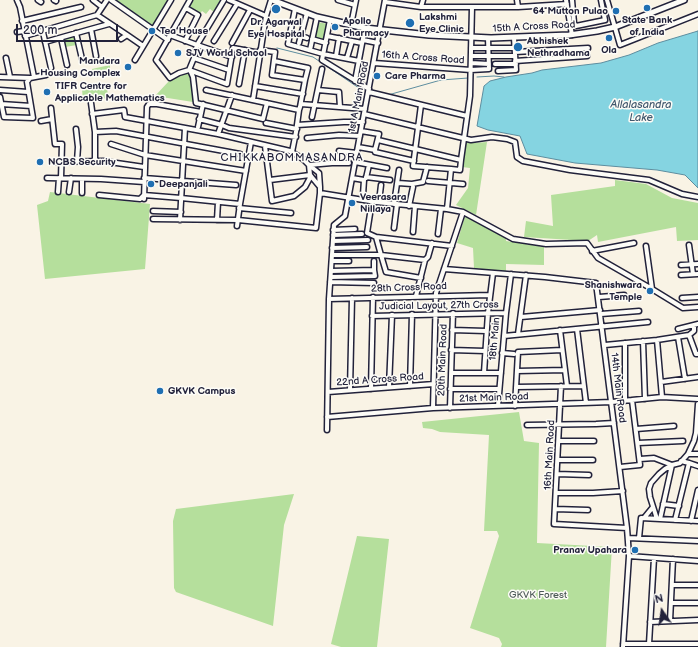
<!DOCTYPE html>
<html>
<head>
<meta charset="utf-8">
<style>
	body { margin:0 }
	#map { position:relative; width:698px; height:647px; overflow:hidden; background:#f9f3e5; font-family:"Balsamiq Sans",sans-serif }
	canvas { display:block }
	.north { position:absolute; left:642px; top:591px; width:40px; height:40px; -webkit-text-stroke:3px #fdfcf7; paint-order:stroke; rotate:347deg; font-size:11px; font-weight:700; line-height:16px; text-align:center; color:#22223b }
	.north::after { content:''; display:block; margin:auto; width:14px; height:18px; background:#22223b; clip-path:polygon(50% 0,100% 100%,50% 72%,0 100%) }
	.scale { position:absolute; left:16px; top:24px; width:102px; height:18px; box-sizing:border-box; border:2px solid #22223b; border-top:0; padding-left:5px; font-size:12px; line-height:14px; white-space:nowrap; color:#22223b; -webkit-text-stroke:3px #fdfcf7; paint-order:stroke }
</style>
</head>
<body>
<div id="map">
<canvas width="698" height="647"></canvas>
<div class="north">N</div>
<div class="scale">200 m</div>
</div>
<script>
const context = document.querySelector('canvas').getContext('2d');
context.lineJoin = 'round';
function paint(path, color) {
  context.fillStyle = color;
  context.fill(path, 'evenodd');
}
function toPath(rows) {
  const path = new Path2D();
  for (const r of rows) {
    path.moveTo(r[0], r[1]);
    for (let i = 2; i < r.length; i += 2) path.lineTo(r[i], r[i + 1]);
  }
  return path;
}
function stroke(path, color, width, dash) {
  context.strokeStyle = color;
  context.lineWidth = width;
  context.lineCap = dash ? 'butt' : 'round';
  context.setLineDash(dash || []);
  context.stroke(path);
}
function label(font, color, halo, rows, align = 'center') {
  context.font = font + ' "Balsamiq Sans",sans-serif';
  context.lineWidth = 3;
  context.setLineDash([]);
  context.textBaseline = 'middle';
  context.strokeStyle = halo;
  context.fillStyle = color;
  for (const [text, x, y, turn = 0] of rows) {
    context.save();
    context.translate(x, y);
    context.rotate((+turn || 0) * Math.PI / 180);
    context.textAlign = isNaN(turn) ? turn : align;
    if (halo) context.strokeText(text, 0, 0);
    context.fillText(text, 0, 0);
    context.restore();
  }
}
paint(toPath([
	[116,0,168,0,153,26],
	[192,0,224,0,215,13,210,9,206,14,202,11,200,14,188,7],
	[317,22,328,24,325,41,313,38],
	[75,35,77,45,65,47,63,38],
	[110,65,110,69,93,72,92,69],
	[189,72,192,78,193,102,155,96,169,81],
	[107,86,108,98,83,101,82,89],
	[465,142,474,143,487,142,476,215,456,205,468,188,470,168,462,167],
	[615,180,646,184,672,198,698,203,698,240,677,241,676,227,598,242,597,235,588,241,524,237,526,221,553,226,551,195,615,186],
	[50,192,150,204,145,269,45,279,37,205,48,201],
	[465,216,506,238,506,241,544,247,544,265,506,264,506,272,474,268,473,248,457,243],
	[519,412,524,441,539,443,537,543,612,547,606,647,501,647,502,644,499,638,470,628,499,536,497,531,484,531,489,435,440,432,432,429,423,428,422,422],
	[294,494,284,525,273,626,176,592,174,588,173,521,176,509],
	[357,536,389,539,377,647,341,647,331,644]
]), '#b5df9c');
const water = toPath([
	[698,31,698,188,685,175,657,170,575,163,527,154,520,136,488,130,477,126,484,86,490,81,506,77,532,73,542,70,601,63,629,55,658,43,698,31]
]);
paint(water, '#85d4e1');
stroke(water, '#5d8d9f', 1);
stroke(toPath([
	[277,48,313,57,359,88,365,90],
	[477,77,494,76,504,77],
	[388,95,441,80,468,78]
]), '#5d8d9f', 1);
const minor = toPath([
	[17,0,20,7,34,77],
	[38,0,41,2],
	[54,0,56,1],
	[93,0,102,7],
	[111,0,168,40],
	[190,0,156,60,170,78,179,73,189,70,227,84,233,48,260,53],
	[229,0,266,16],
	[338,0,355,5],
	[517,0,518,7],
	[566,0,572,35],
	[572,0,574,23,576,26,605,20,601,0],
	[607,0,620,45,698,14],
	[385,2,421,7,518,7,567,4],
	[421,7,423,0],
	[295,9,288,44,323,54,359,61],
	[97,15,127,35,121,39],
	[330,20,322,60,369,89],
	[22,21,81,7],
	[351,25,356,0],
	[91,29,109,24],
	[17,32,24,31],
	[43,32,51,68],
	[76,33,82,59],
	[127,35,143,46],
	[170,35,197,45],
	[25,36,97,15,107,0],
	[301,36,307,38],
	[327,36,352,41],
	[61,38,67,65],
	[312,39,326,43],
	[363,40,378,43],
	[185,41,198,15,186,8],
	[214,41,237,4],
	[45,42,91,29,96,56],
	[232,43,250,10],
	[299,43,307,13],
	[197,45,224,0],
	[471,48,515,48],
	[260,50,275,52,272,75,305,80,300,107,299,110,296,132,292,152],
	[310,50,317,17],
	[515,52,588,48],
	[336,56,339,38],
	[471,56,515,56],
	[6,58,10,77],
	[194,58,229,70],
	[347,58,352,41,362,43],
	[135,60,171,0],
	[274,61,308,68,305,80],
	[515,61,587,56],
	[374,63,471,70,489,69,488,38],
	[471,63,489,64],
	[495,64,516,64],
	[189,70,194,58,197,45,232,57],
	[190,70,193,77,196,103,263,119,267,103],
	[498,71,516,70,514,38],
	[0,77,30,78],
	[355,81,365,28],
	[239,84,245,50],
	[255,86,303,94],
	[0,90,28,92],
	[206,90,299,110],
	[318,90,339,92,340,107],
	[369,92,467,116],
	[0,97,4,117,33,118,27,82,30,78,46,75],
	[253,100,266,16,271,0],
	[91,103,95,132,95,161],
	[1,104,31,106],
	[301,104,365,109],
	[421,105,413,166,451,169,447,209],
	[51,108,55,144,62,144,61,178],
	[92,114,124,110,125,117,218,134,290,151,303,159,309,165,310,175,320,187,320,193],
	[364,114,471,140,492,137,507,139,515,142,517,157,523,161,570,170,649,180,682,194,698,197],
	[312,117,322,69],
	[199,119,222,125,229,128,296,137],
	[41,121,52,119],
	[266,123,297,129],
	[297,125,344,122,363,122],
	[198,127,203,104],
	[76,129,78,147,77,161],
	[361,131,379,134,375,150],
	[95,132,116,131,240,154],
	[218,134,232,95],
	[307,138,339,135,360,136],
	[378,140,461,160,470,96,472,7],
	[111,144,145,155,246,171],
	[265,146,272,201,294,196,305,187,311,176],
	[358,147,375,150,375,152,414,161],
	[339,151,357,153],
	[55,162,103,161,144,167],
	[355,162,387,168],
	[309,165,332,163,349,163],
	[309,165,319,173,320,187],
	[451,169,460,170,461,160],
	[366,177,390,180],
	[47,178,101,179,144,182],
	[144,178,236,185],
	[352,178,364,180,363,195],
	[366,178,369,165],
	[270,180,310,175],
	[428,181,463,184],
	[398,183,412,184,423,182,427,167],
	[58,192,59,178],
	[69,192,71,178],
	[82,193,82,179],
	[99,195,140,199,144,195,181,198,240,204],
	[144,199,147,107,149,104,157,104,201,112],
	[372,201,367,233,376,237,381,255,425,260],
	[379,202,381,185],
	[394,204,399,170],
	[409,206,413,187],
	[239,208,291,213],
	[153,211,181,212],
	[153,219,238,220,316,228,320,193,376,202,447,209,463,212,513,239,546,244,587,243,598,258,652,289,683,308,698,307],
	[180,220,185,128],
	[217,220,218,202],
	[237,226,240,204,251,142],
	[394,228,397,204],
	[333,230,355,229],
	[413,232,415,206],
	[438,234,441,209],
	[333,235,362,234],
	[376,237,452,246],
	[333,241,368,240],
	[689,245,693,274],
	[646,246,652,289],
	[332,248,367,247],
	[592,251,634,243],
	[332,255,381,255,386,272,421,278],
	[332,261,349,261],
	[681,265,698,264],
	[444,269,545,277,596,283,627,528,629,556,623,647],
	[331,271,374,270,374,261],
	[681,275,698,274],
	[331,277,375,276,374,270],
	[330,282,374,283],
	[416,296,425,260,428,257,432,243],
	[599,297,624,295],
	[682,298,698,297],
	[329,299,490,295],
	[601,314,639,311],
	[372,316,506,313],
	[521,317,600,310],
	[577,329,586,403],
	[678,329,698,324],
	[452,330,486,331],
	[560,330,567,386],
	[518,334,526,275],
	[689,335,694,331,694,325],
	[504,336,648,322],
	[678,337,685,379],
	[657,340,662,397],
	[643,341,645,399],
	[625,343,625,401],
	[605,345,657,340,689,335,696,354,698,354],
	[451,350,485,351],
	[502,353,514,354],
	[517,371,565,370],
	[451,373,501,373],
	[484,373,488,313,493,273],
	[661,382,698,377],
	[410,386,412,314],
	[561,386,554,524,627,528],
	[389,387,392,315],
	[516,387,584,386],
	[371,389,373,297],
	[450,389,499,389],
	[350,390,352,298],
	[328,392,434,384],
	[498,406,506,313,511,274],
	[515,406,518,352,562,350],
	[433,408,436,293,463,212],
	[450,408,453,313],
	[327,417,433,408,612,402,662,397,698,399],
	[527,425,596,424,614,423],
	[636,429,674,426],
	[327,430,329,299,334,225,345,216,385,0],
	[559,441,594,441],
	[638,443,683,441],
	[688,454,698,454],
	[640,459,654,458,672,465],
	[558,460,593,460],
	[689,463,698,466],
	[620,467,640,465,632,400],
	[557,474,589,475],
	[556,493,593,493,623,491],
	[663,504,679,506],
	[555,509,588,510],
	[644,518,653,507],
	[657,519,650,497,649,489,651,483,659,474,665,469,672,465],
	[660,519,672,465,680,463,688,454,694,441,696,433,698,404],
	[675,520,689,463,681,461],
	[691,521,698,490],
	[628,538,698,541],
	[639,538,641,518,698,521],
	[629,556,698,561],
	[672,585,698,585],
	[671,603,698,603],
	[670,621,673,559],
	[650,622,698,620],
	[623,644,698,644],
	[649,644,654,558]
]);
const major = toPath([
	[272,0,317,17,365,28,429,35,491,38,569,35,597,31,615,27,684,0]
]);
stroke(minor, '#22223b', 7);
stroke(major, '#22223b', 8);
stroke(minor, '#fdfcf7', 4);
stroke(major, '#fdfcf7', 5);
for (const [x, y, r, color] of [
	[647,8,4,"#1f6fb2"],
	[276,9,5,"#1f6fb2"],
	[616,11,4,"#1f6fb2"],
	[410,23,5,"#1f6fb2"],
	[335,27,4,"#1f6fb2"],
	[152,31,4,"#1f6fb2"],
	[609,38,4,"#1f6fb2"],
	[518,47,5,"#1f6fb2"],
	[178,53,4,"#1f6fb2"],
	[128,67,4,"#1f6fb2"],
	[377,76,4,"#1f6fb2"],
	[47,92,4,"#1f6fb2"],
	[40,162,4,"#1f6fb2"],
	[151,184,4,"#1f6fb2"],
	[352,203,4,"#1f6fb2"],
	[650,291,4,"#1f6fb2"],
	[160,391,4,"#1f6fb2"],
	[635,550,4,"#1f6fb2"]
]) {
  const dot = new Path2D();
  dot.arc(x, y, r, 0, 2 * Math.PI);
  context.fillStyle = color;
  context.fill(dot);
  stroke(dot, '#fdfcf7', 1.5);
}
label('bold 10px', '#22223b', '#fdfcf7', [
	["64 Mutton Pulao",608,11,"right"],
	["Lakshmi",419,17],
	["Eye Clinic",419,29],
	["State Bank",647,20,"center"],
	["of India",647,32,"center"],
	["Apollo",343,21],
	["Pharmacy",343,33],
	["Dr. Agarwal",276,22,"center"],
	["Eye Hospital",276,34,"center"],
	["Tea House",160,31],
	["Abhishek",527,41],
	["Nethradhama",527,53],
	["Ola",609,50,"center"],
	["SJV World School",186,53],
	["Mandara",120,61,"right"],
	["Housing Complex",120,73,"right"],
	["Care Pharma",385,76],
	["TIFR Centre for",55,86],
	["Applicable Mathematics",55,98],
	["NCBS Security",48,162],
	["Deepanjali",159,184],
	["Veerasara",360,197],
	["Nillaya",360,209],
	["Shanishwara",642,285,"right"],
	["Temple",642,297,"right"],
	["GKVK Campus",168,391],
	["Pranav Upahara",627,550,"right"]
], 'left');
label('10px', '#22223b', '#fdfcf7', [
	["15th A Cross Road",534,27,-3],
	["16th A Cross Road",423,58,4],
	["1st A Main Road",359,97,-79],
	["28th Cross Road",409,288,-2],
	["Judicial Layout, 27th Cross",439,306,-1],
	["18th Main",495,339,-85],
	["20th Main Road",443,360,-88],
	["22nd A Cross Road",380,380,-4],
	["14th Main Road",618,388,83],
	["21st Main Road",494,398,-2],
	["16th Main Road",550,455,-87]
]);
label('10px', '#4e5b58', '#fdfcf7', [
	["GKVK Forest",538,595]
]);
label('italic 11px', '#40576d', '#fdfcf7', [
	["Allalasandra",641,105],
	["Lake",641,118]
]);
context.letterSpacing = '1px';
label('11px', '#22223b', '#fdfcf7', [
	["CHIKKABOMMASANDRA",292,158]
]);
context.letterSpacing = '0px';
</script>
</body>
</html>
